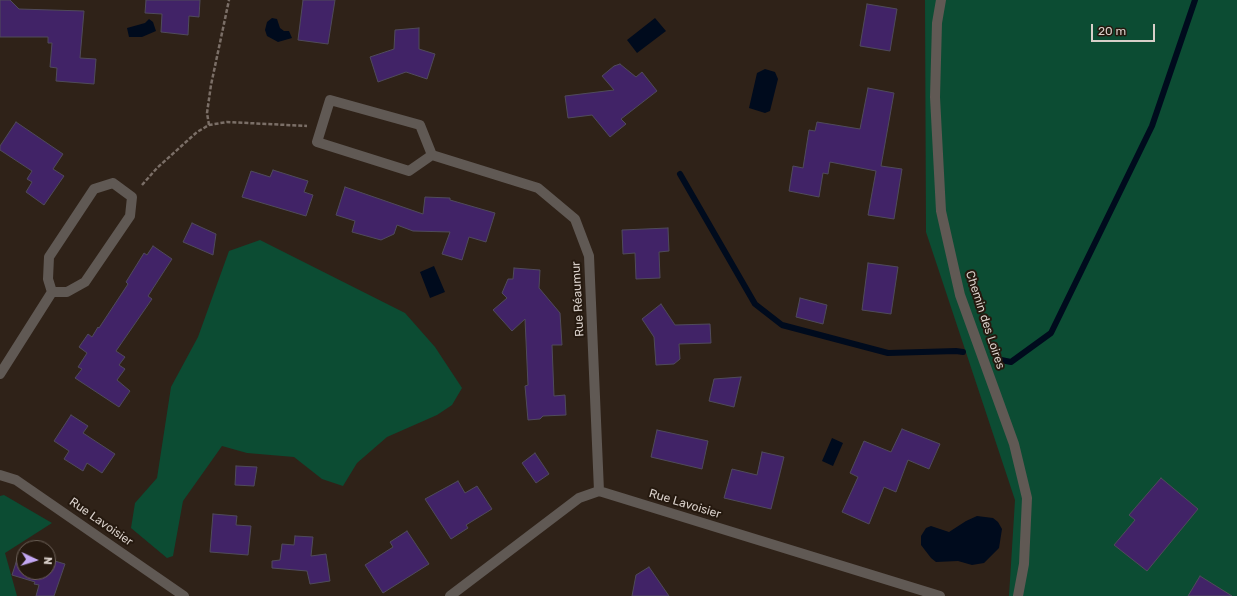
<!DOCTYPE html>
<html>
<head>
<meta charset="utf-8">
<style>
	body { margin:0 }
	#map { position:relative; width:1237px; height:596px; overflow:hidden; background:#2f2218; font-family:Rubik,sans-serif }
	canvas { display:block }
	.north { position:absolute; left:16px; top:540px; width:40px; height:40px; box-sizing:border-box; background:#25190f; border:1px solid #6d6259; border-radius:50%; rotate:94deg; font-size:11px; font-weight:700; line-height:16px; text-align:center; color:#d8cfc9 }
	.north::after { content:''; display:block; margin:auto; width:14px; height:18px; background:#c3a7f2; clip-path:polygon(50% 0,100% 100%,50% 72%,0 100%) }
	.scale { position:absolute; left:1091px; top:24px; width:64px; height:18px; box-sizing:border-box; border:2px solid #d8cfc9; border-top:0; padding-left:5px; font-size:12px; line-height:14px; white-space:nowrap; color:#d8cfc9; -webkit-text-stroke:3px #25190f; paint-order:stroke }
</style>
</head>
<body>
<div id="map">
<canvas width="1237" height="596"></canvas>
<div class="north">N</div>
<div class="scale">20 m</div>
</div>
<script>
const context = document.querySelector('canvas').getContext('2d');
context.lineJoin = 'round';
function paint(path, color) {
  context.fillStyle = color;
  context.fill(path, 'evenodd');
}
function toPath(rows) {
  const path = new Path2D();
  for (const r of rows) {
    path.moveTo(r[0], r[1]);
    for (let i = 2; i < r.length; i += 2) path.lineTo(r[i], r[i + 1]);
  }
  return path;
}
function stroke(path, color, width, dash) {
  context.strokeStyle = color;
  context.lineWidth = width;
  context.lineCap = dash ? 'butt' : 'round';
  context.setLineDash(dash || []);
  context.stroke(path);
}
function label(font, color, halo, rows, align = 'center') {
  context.font = font + ' Rubik,sans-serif';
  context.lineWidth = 4;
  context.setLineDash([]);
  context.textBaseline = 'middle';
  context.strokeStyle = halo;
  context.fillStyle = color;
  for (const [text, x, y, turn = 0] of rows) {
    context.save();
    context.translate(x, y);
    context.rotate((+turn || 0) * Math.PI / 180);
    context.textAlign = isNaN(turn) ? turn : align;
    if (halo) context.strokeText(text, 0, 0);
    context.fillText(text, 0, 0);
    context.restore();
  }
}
paint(toPath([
	[925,0,1237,0,1237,596,1009,596,1015,500,926,232],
	[260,240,405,313,435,347,462,388,452,405,437,415,387,437,357,463,343,486,322,479,294,457,247,453,222,446,183,501,173,556,167,558,131,528,135,503,157,478,171,387,198,337,229,251],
	[4,495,52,523,5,553,17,596,0,596,0,496]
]), '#0c4c33');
paint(toPath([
	[272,18,277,19,280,28,284,31,289,31,292,38,278,42,267,36,265,30,267,22],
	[655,18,666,31,637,53,627,40],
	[149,19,153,22,156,31,142,37,129,37,127,28,145,23],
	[765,69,775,72,778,79,770,111,765,113,749,108,757,73],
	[434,266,445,292,430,298,420,272],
	[832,438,843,443,833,466,822,461],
	[977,516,993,518,998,522,1002,529,999,548,984,563,972,565,958,561,936,562,931,558,921,545,921,536,926,528,931,526,949,532,966,521]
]), '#000b1d');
stroke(toPath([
	[680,174,755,304,782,325,888,353,956,351,963,352],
	[1001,360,1011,362,1051,333,1152,126,1195,0]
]), '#000b1d', 6);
const building = toPath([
	[0,0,10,0,19,9,84,11,80,58,96,59,94,84,56,81,57,68,50,67,52,43,48,43,48,37,0,37,0,0],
	[146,0,200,0,199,17,189,16,188,35,161,32,162,14,145,13,146,0],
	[303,0,335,0,328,44,298,40,303,0],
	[867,4,897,9,890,51,860,46,867,4],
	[419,28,419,49,435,54,427,79,406,72,378,82,370,57,394,49,395,30,419,28],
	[620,64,636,77,642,72,657,91,621,119,626,124,610,137,592,115,568,118,565,96,614,90,602,76,614,66,620,64],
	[868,88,894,93,881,166,902,169,894,219,868,215,876,171,830,162,828,174,823,173,819,197,789,191,793,166,803,168,809,130,815,131,817,122,860,129,868,88],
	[16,122,63,154,53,169,64,176,44,205,26,192,32,182,27,179,32,171,0,150,0,146,16,122],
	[273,170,308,181,304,192,313,195,306,216,242,197,251,171,270,177,273,170],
	[345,187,423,214,425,197,450,198,450,200,495,213,486,242,469,237,462,260,442,254,450,232,413,231,397,225,394,234,381,240,352,232,355,221,336,215,345,187],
	[192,223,216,234,213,255,183,242,192,223],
	[668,228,669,251,659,252,660,278,636,279,635,253,623,254,622,230,668,228],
	[153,246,172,259,148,296,152,299,116,351,125,357,119,365,125,369,117,380,130,391,119,407,75,378,82,369,78,367,87,353,79,347,88,334,92,337,98,327,99,328,128,284,126,282,144,253,147,255,153,246],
	[868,263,898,267,891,314,862,310,868,263],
	[514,268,540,270,539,288,560,313,562,345,552,345,554,396,565,395,566,415,543,416,540,419,528,420,525,386,528,385,525,319,512,331,493,310,507,298,502,293,508,279,513,279,514,268],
	[800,298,827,305,823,324,796,317,800,298],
	[661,304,675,325,710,324,711,343,679,344,680,359,674,364,656,365,654,337,642,319,661,304],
	[741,377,734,407,709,401,714,379,741,377],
	[71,415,88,426,83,433,115,454,102,473,87,463,83,471,64,459,69,451,54,441,71,415],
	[902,429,940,444,929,469,908,460,896,492,884,487,869,524,842,512,858,477,850,473,864,441,891,452,902,429],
	[657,430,708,441,702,469,651,457,657,430],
	[762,452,784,457,771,509,724,498,732,469,757,475,762,452],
	[535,453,549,474,536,483,522,463,535,453],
	[236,466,257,467,254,486,235,485,236,466],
	[1161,478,1198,509,1147,571,1114,545,1135,520,1129,515,1161,478],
	[458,481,465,493,477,486,492,509,466,525,468,528,451,539,425,499,458,481],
	[213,514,237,516,236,525,251,526,248,555,210,552,213,514],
	[407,531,429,564,383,593,365,565,393,547,390,542,407,531],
	[295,536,313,537,311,556,326,554,330,581,310,584,307,571,272,568,272,561,280,560,282,544,294,545,295,536],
	[20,550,24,551,24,572,48,572,48,559,65,564,54,596,36,596,39,585,34,584,35,582,12,575,20,550],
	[649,567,669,596,632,596,636,575,649,567],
	[1200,576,1232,596,1188,596,1200,576]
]);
paint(building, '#412367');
stroke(building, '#504b5b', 1);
stroke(toPath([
	[209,125,207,113,211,85,229,0],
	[142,185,157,168,197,132,209,125,227,122,307,126]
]), '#7b6f67', 2.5, [4, 2]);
stroke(toPath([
	[941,0,937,23,935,97,941,211,960,295,1014,444,1027,498,1024,564,1018,596],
	[432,155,409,171,317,142,330,100,420,125,432,155,538,188,575,219,589,256,599,491],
	[113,183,132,197,130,216,85,282,67,292,52,292,48,279,49,257,94,189,113,183],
	[0,374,52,292],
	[0,475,16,480,184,596],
	[450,596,579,498,599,491,940,596]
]), '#605954', 10);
label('12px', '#d8cfc9', '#25190f', [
	["Rue Réaumur",578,299,-93],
	["Chemin des Loires",985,320,72],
	["Rue Lavoisier",685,504,17],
	["Rue Lavoisier",101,522,35]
]);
</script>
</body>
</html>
